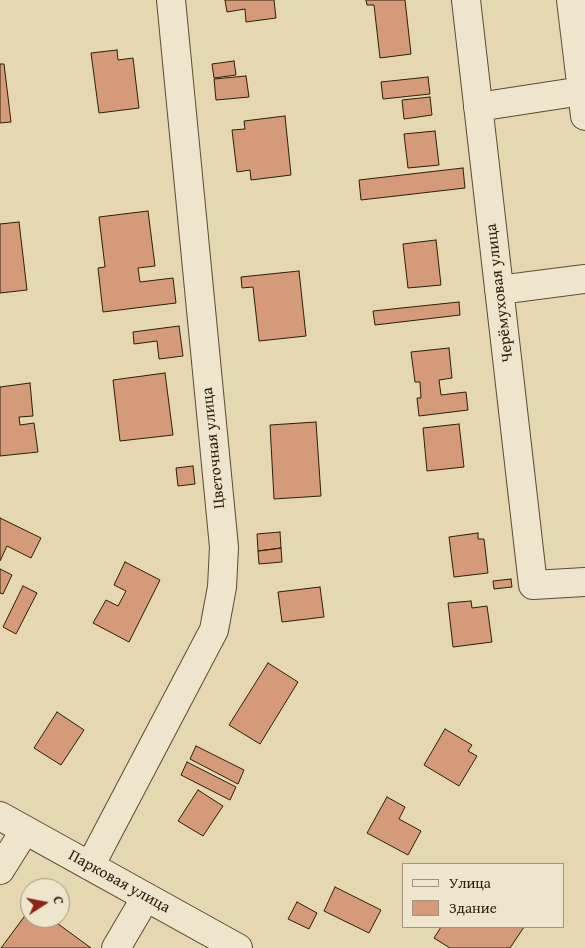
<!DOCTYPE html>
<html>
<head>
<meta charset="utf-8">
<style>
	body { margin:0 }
	#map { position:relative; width:585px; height:948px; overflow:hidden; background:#e5d7b2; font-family:"Gentium Book Plus",serif }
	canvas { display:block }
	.legend { position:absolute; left:402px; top:863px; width:162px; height:65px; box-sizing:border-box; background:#eee5cd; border:1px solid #a1957f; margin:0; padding:6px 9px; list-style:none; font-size:15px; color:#2d1e09 }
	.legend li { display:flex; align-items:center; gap:10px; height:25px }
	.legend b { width:25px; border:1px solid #a1957f }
	.north { position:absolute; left:20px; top:878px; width:50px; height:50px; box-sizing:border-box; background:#eee5cd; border:1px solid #a1957f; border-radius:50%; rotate:79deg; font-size:14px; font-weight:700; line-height:20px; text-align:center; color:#2d1e09 }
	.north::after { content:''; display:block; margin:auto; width:18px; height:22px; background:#8f2418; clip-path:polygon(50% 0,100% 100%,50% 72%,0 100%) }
</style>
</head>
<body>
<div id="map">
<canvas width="585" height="948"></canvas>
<ul class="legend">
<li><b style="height:6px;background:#eee5cd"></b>Улица</li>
<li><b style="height:14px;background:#d49a7a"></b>Здание</li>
</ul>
<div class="north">С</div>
</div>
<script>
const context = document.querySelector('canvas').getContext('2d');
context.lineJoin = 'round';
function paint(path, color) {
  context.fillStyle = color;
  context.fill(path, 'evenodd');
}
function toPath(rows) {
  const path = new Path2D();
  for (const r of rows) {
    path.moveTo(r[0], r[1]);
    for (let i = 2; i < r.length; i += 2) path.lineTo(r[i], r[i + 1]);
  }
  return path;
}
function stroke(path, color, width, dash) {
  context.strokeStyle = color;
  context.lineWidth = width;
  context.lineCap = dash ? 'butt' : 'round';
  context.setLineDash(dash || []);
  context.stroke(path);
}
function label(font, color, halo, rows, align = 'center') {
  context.font = font + ' "Gentium Book Plus",serif';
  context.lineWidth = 4;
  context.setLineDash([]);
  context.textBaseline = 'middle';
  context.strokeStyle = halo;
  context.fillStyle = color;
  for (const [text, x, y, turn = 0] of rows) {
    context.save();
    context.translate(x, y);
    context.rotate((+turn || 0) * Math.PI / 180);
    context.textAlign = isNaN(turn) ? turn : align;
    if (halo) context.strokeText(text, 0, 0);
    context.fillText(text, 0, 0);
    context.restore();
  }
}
const building = toPath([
	[225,0,274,0,276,18,246,22,245,9,227,12,225,0],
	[366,0,405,0,411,54,380,58,374,5,367,5,366,0],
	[117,50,118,60,133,58,139,108,99,113,91,53,117,50],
	[234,61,236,75,214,78,212,64,234,61],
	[0,64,4,64,11,122,0,123,0,64],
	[246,76,249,97,216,100,214,79,246,76],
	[428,77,430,94,383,99,381,82,428,77],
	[430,97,432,115,404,119,402,100,430,97],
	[285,116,291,175,251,180,250,170,237,172,232,130,245,129,244,121,285,116],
	[435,131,439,165,408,168,404,134,435,131],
	[463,168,465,188,361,200,359,180,463,168],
	[148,211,155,266,138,268,140,282,173,278,176,303,103,312,98,268,105,267,99,217,148,211],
	[19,222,27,290,0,293,0,224,19,222],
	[436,240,441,285,408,288,403,244,436,240],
	[299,271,306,336,259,341,253,287,242,288,241,277,299,271],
	[459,302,460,315,375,325,373,311,459,302],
	[179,326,183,356,159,359,157,341,134,344,133,332,179,326],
	[449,348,452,378,439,380,441,395,466,392,468,410,419,416,417,398,421,398,420,382,415,382,411,352,449,348],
	[165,373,173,435,120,441,113,380,165,373],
	[30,383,33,416,19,417,20,425,34,423,38,452,0,456,0,387,30,383],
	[316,422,321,496,274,499,270,425,316,422],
	[459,424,464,467,427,471,423,428,459,424],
	[193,466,195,484,178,486,176,468,193,466],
	[0,518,41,538,31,558,7,546,0,561,0,518],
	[280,532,281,548,258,551,257,534,280,532],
	[478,533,478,539,484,539,488,573,454,577,449,537,478,533],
	[281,548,282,562,259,564,258,551,281,548],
	[125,562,160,580,129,642,93,623,106,600,118,606,126,591,114,585,125,562],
	[0,569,12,575,3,594,0,593,0,569],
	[511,579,512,587,494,589,493,581,511,579],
	[23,586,37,593,16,634,3,627,23,586],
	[320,587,324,617,282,622,278,592,320,587],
	[471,601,472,608,487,606,492,642,453,647,448,603,471,601],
	[268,663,298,682,260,744,229,725,268,663],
	[57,712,84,730,61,765,34,748,57,712],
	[445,729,472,745,468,751,477,756,459,786,424,765,445,729],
	[196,746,244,770,238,784,190,759,196,746],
	[187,762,236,787,230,800,181,775,187,762],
	[198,790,223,806,203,836,178,821,198,790],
	[387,797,405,807,399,819,421,831,408,855,367,833,387,797],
	[335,887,381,910,369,933,324,911,335,887],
	[297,902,317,913,309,929,288,919,297,902],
	[30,909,30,918,50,918,91,948,1,948,30,909],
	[441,927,524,927,510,948,450,948,434,938,441,927]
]);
paint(building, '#d49a7a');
stroke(building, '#2d1e09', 1);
const minor = toPath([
	[466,0,533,585,585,582],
	[571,0,585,116],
	[478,107,582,91],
	[499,290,585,279],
	[0,816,238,948],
	[90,866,214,630,222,587,224,547,171,0],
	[0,870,25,830],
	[116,948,146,897]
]);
stroke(minor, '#5b4c33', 30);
stroke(minor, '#eee5cd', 28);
label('16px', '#2d1e09', '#eee5cd', [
	["Черёмуховая улица",500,293,-97],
	["Цветочная улица",214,448,-96],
	["Парковая улица",119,882,29]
]);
</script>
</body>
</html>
